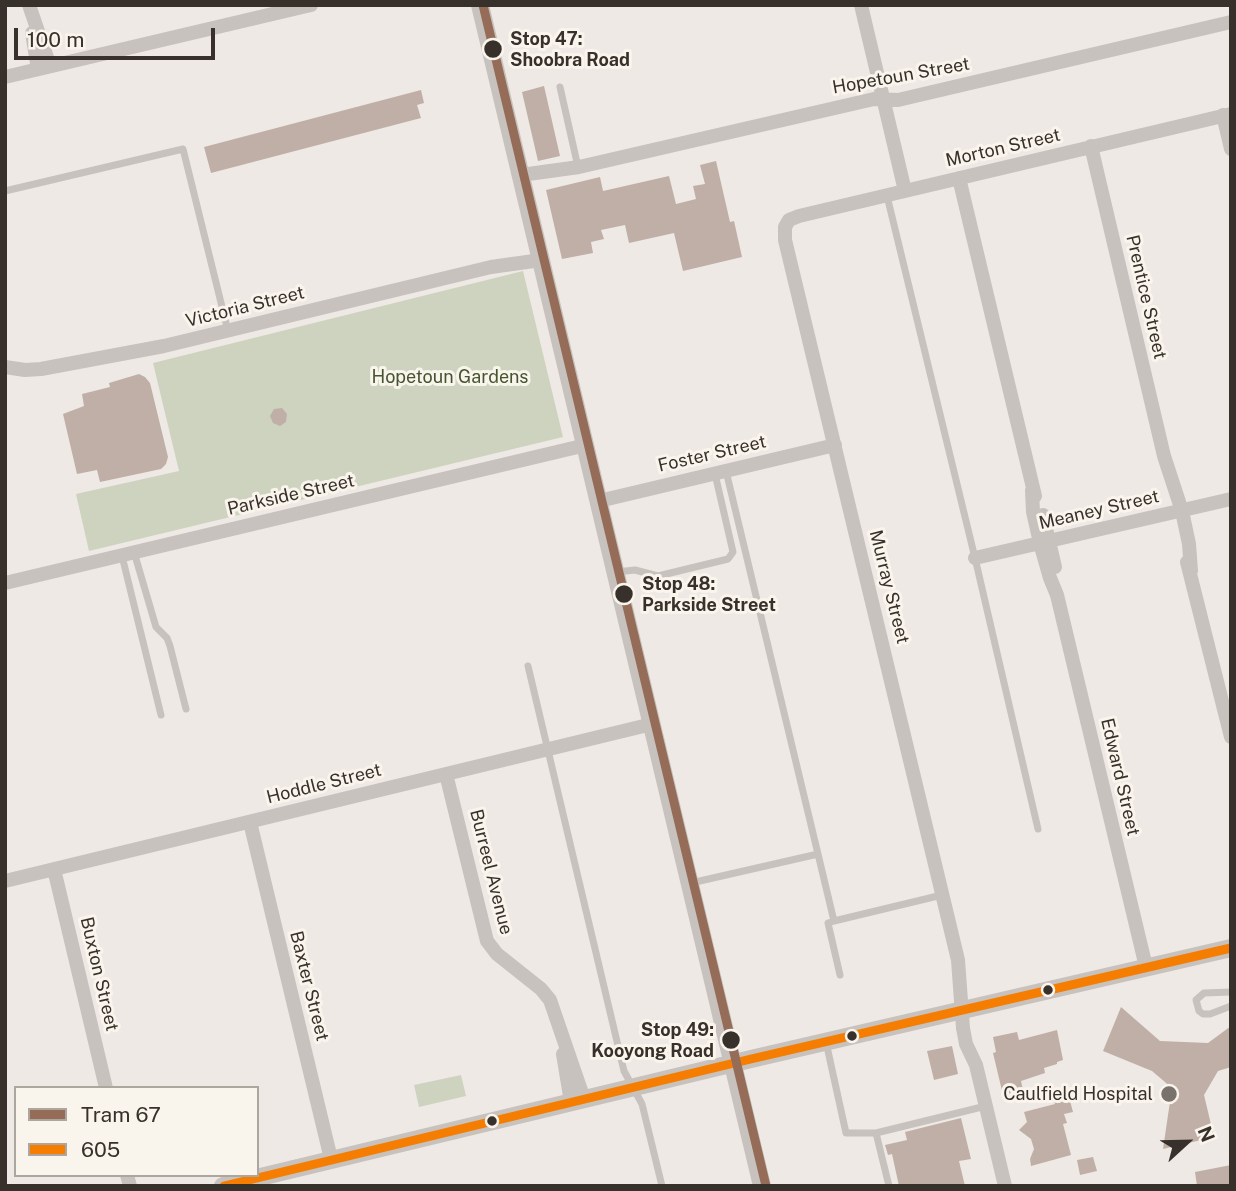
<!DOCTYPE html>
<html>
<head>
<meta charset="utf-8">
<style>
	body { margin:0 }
	#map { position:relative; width:1236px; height:1191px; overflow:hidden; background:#eee9e4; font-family:"Public Sans",sans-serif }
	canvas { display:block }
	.frame { position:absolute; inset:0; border:7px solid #38302b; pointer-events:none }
	.legend { position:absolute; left:14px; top:1086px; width:245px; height:91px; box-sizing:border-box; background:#f9f4ec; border:2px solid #aca69f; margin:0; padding:9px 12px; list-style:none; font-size:21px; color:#38302b }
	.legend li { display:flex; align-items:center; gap:14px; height:35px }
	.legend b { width:35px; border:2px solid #aca69f }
	.north { position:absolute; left:1152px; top:1107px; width:70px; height:70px; -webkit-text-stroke:5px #f9f4ec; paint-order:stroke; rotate:68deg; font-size:19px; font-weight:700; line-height:28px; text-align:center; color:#38302b }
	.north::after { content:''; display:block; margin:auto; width:24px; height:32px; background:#38302b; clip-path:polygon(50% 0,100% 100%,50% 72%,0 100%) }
	.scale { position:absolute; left:14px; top:28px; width:201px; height:32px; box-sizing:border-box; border:4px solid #38302b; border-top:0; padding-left:9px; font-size:21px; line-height:24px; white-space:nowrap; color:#38302b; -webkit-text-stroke:5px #f9f4ec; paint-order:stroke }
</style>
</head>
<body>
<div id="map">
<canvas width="1236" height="1191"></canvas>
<div class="frame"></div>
<ul class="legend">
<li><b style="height:9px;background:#956c58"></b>Tram 67</li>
<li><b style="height:9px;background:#f57e02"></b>605</li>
</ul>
<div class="north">N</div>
<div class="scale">100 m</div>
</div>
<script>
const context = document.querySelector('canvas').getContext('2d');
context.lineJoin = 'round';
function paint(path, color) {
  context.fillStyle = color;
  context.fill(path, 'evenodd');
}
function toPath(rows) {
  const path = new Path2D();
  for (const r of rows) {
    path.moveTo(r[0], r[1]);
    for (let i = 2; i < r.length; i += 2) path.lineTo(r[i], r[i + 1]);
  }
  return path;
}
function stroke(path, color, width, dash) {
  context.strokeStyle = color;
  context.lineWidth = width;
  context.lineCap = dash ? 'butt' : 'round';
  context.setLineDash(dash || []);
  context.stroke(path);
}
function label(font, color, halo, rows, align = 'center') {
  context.font = font + ' "Public Sans",sans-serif';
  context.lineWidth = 6;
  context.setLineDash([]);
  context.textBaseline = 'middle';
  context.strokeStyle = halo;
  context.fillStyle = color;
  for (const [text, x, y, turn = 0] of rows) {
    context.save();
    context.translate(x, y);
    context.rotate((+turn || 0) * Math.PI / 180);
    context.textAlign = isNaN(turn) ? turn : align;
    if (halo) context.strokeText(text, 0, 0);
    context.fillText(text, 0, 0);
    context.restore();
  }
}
paint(toPath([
	[523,271,563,437,89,551,76,494,179,471,153,363],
	[461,1075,466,1096,419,1107,414,1085]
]), '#ced3bf');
paint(toPath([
	[544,86,560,156,538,161,522,92],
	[421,90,424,103,417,105,421,118,211,173,204,147],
	[716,161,730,222,734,221,742,257,683,271,674,233,629,243,625,225,601,230,604,239,591,242,593,253,562,259,546,190,600,177,603,191,669,176,676,204,696,199,693,186,705,184,700,165],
	[139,374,145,377,150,383,168,457,166,464,161,469,100,482,97,470,77,474,63,414,84,406,82,394,110,387,109,383],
	[282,408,287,414,286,422,280,426,273,423,270,416,274,409],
	[1121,1007,1160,1041,1208,1043,1231,1026,1231,1067,1218,1071,1204,1095,1214,1137,1163,1149,1172,1088,1152,1071,1103,1051],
	[1057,1030,1063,1060,1057,1062,1057,1064,1044,1068,1045,1073,1021,1081,1023,1090,1003,1095,993,1053,996,1052,993,1037,1017,1032,1019,1040],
	[952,1046,958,1074,934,1080,927,1051],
	[1069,1097,1073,1112,1064,1114,1067,1123,1063,1124,1071,1155,1031,1166,1030,1159,1034,1149,1031,1139,1019,1130,1027,1122,1024,1112,1055,1104,1054,1101],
	[961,1118,971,1159,959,1161,965,1186,899,1186,892,1154,888,1155,885,1145,907,1140,905,1132],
	[1093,1157,1097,1171,1080,1175,1077,1160],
	[1231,1165,1231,1186,1197,1186,1195,1172]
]), '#c0afa7');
stroke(toPath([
	[560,87,578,167],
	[5,191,183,149,228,331],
	[887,196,975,558,1038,829],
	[134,552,156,627,167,638,170,646,186,709],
	[122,556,161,715],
	[616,572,635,570,658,576,728,559,733,552,715,474],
	[528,666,624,1071,642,1104,662,1186],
	[818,854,834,921,942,895],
	[691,883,818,854,726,471],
	[834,921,828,923,840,975],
	[1231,992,1204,993,1196,1000,1199,1011,1203,1014,1210,1014,1231,1006],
	[826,1042,846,1133,876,1133],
	[889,1186,876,1133,986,1106]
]), '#c7c2bd', 7);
stroke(toPath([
	[29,5,50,66],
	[861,5,905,191],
	[32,33,38,69],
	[5,77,311,5],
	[1223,115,1231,149],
	[1091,146,1164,456,1182,511,1189,544,1191,571],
	[521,175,579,167,874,99,898,100,1231,22],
	[959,178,1035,496],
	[5,367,25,370,41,369,164,346,491,267,541,260],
	[1032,490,1033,512,1040,543,1050,578,1057,595,1146,967],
	[599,501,835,445],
	[1043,515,1055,567],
	[975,558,1231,499],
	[1187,562,1231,737],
	[5,583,586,445],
	[446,774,487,941,497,954,541,989,550,1000,584,1099],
	[250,822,331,1159],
	[54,869,106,1088],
	[5,881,652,724],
	[563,1054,571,1102],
	[127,1175,130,1186],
	[1005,1186,976,1065,966,1044,963,1028,958,960,785,240,785,227,789,220,799,216,1231,114]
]), '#c7c2bd', 14);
stroke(toPath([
	[480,5,762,1186],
	[223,1186,751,1059,1231,948]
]), '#c7c2bd', 18);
stroke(toPath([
	[224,1186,751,1059,1231,948]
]), '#f57e02', 9);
stroke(toPath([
	[483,5,766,1186]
]), '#956c58', 9);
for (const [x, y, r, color] of [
	[493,49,10,"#38302b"],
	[624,594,10,"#38302b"],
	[1048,990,6,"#38302b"],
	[852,1036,6,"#38302b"],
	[731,1040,10,"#38302b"],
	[1169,1094,9,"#78716c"],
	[492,1121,6,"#38302b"]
]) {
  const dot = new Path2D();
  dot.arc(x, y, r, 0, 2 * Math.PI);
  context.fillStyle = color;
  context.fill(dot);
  stroke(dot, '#f9f4ec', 2.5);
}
label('bold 18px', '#38302b', '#f9f4ec', [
	["Stop 47:",510,39],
	["Shoobra Road",510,60],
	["Stop 48:",642,584],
	["Parkside Street",642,605],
	["Stop 49:",714,1030,"right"],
	["Kooyong Road",714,1051,"right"]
], 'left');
label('18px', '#38302b', '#f9f4ec', [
	["Hopetoun Street",901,76,-10],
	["Morton Street",1003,148,-13],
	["Prentice Street",1146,297,77],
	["Victoria Street",245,307,-14],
	["Foster Street",712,454,-13],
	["Parkside Street",291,495,-13],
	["Meaney Street",1099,510,-13],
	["Murray Street",889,587,76],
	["Edward Street",1120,777,77],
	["Hoddle Street",324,784,-14],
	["Burreel Avenue",491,872,76],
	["Buxton Street",99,974,77],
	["Baxter Street",309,986,76]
]);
label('18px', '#455530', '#f9f4ec', [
	["Hopetoun Gardens",450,377]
]);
label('18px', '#38302b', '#f9f4ec', [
	["Caulfield Hospital",1153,1094]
], 'right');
</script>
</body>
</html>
